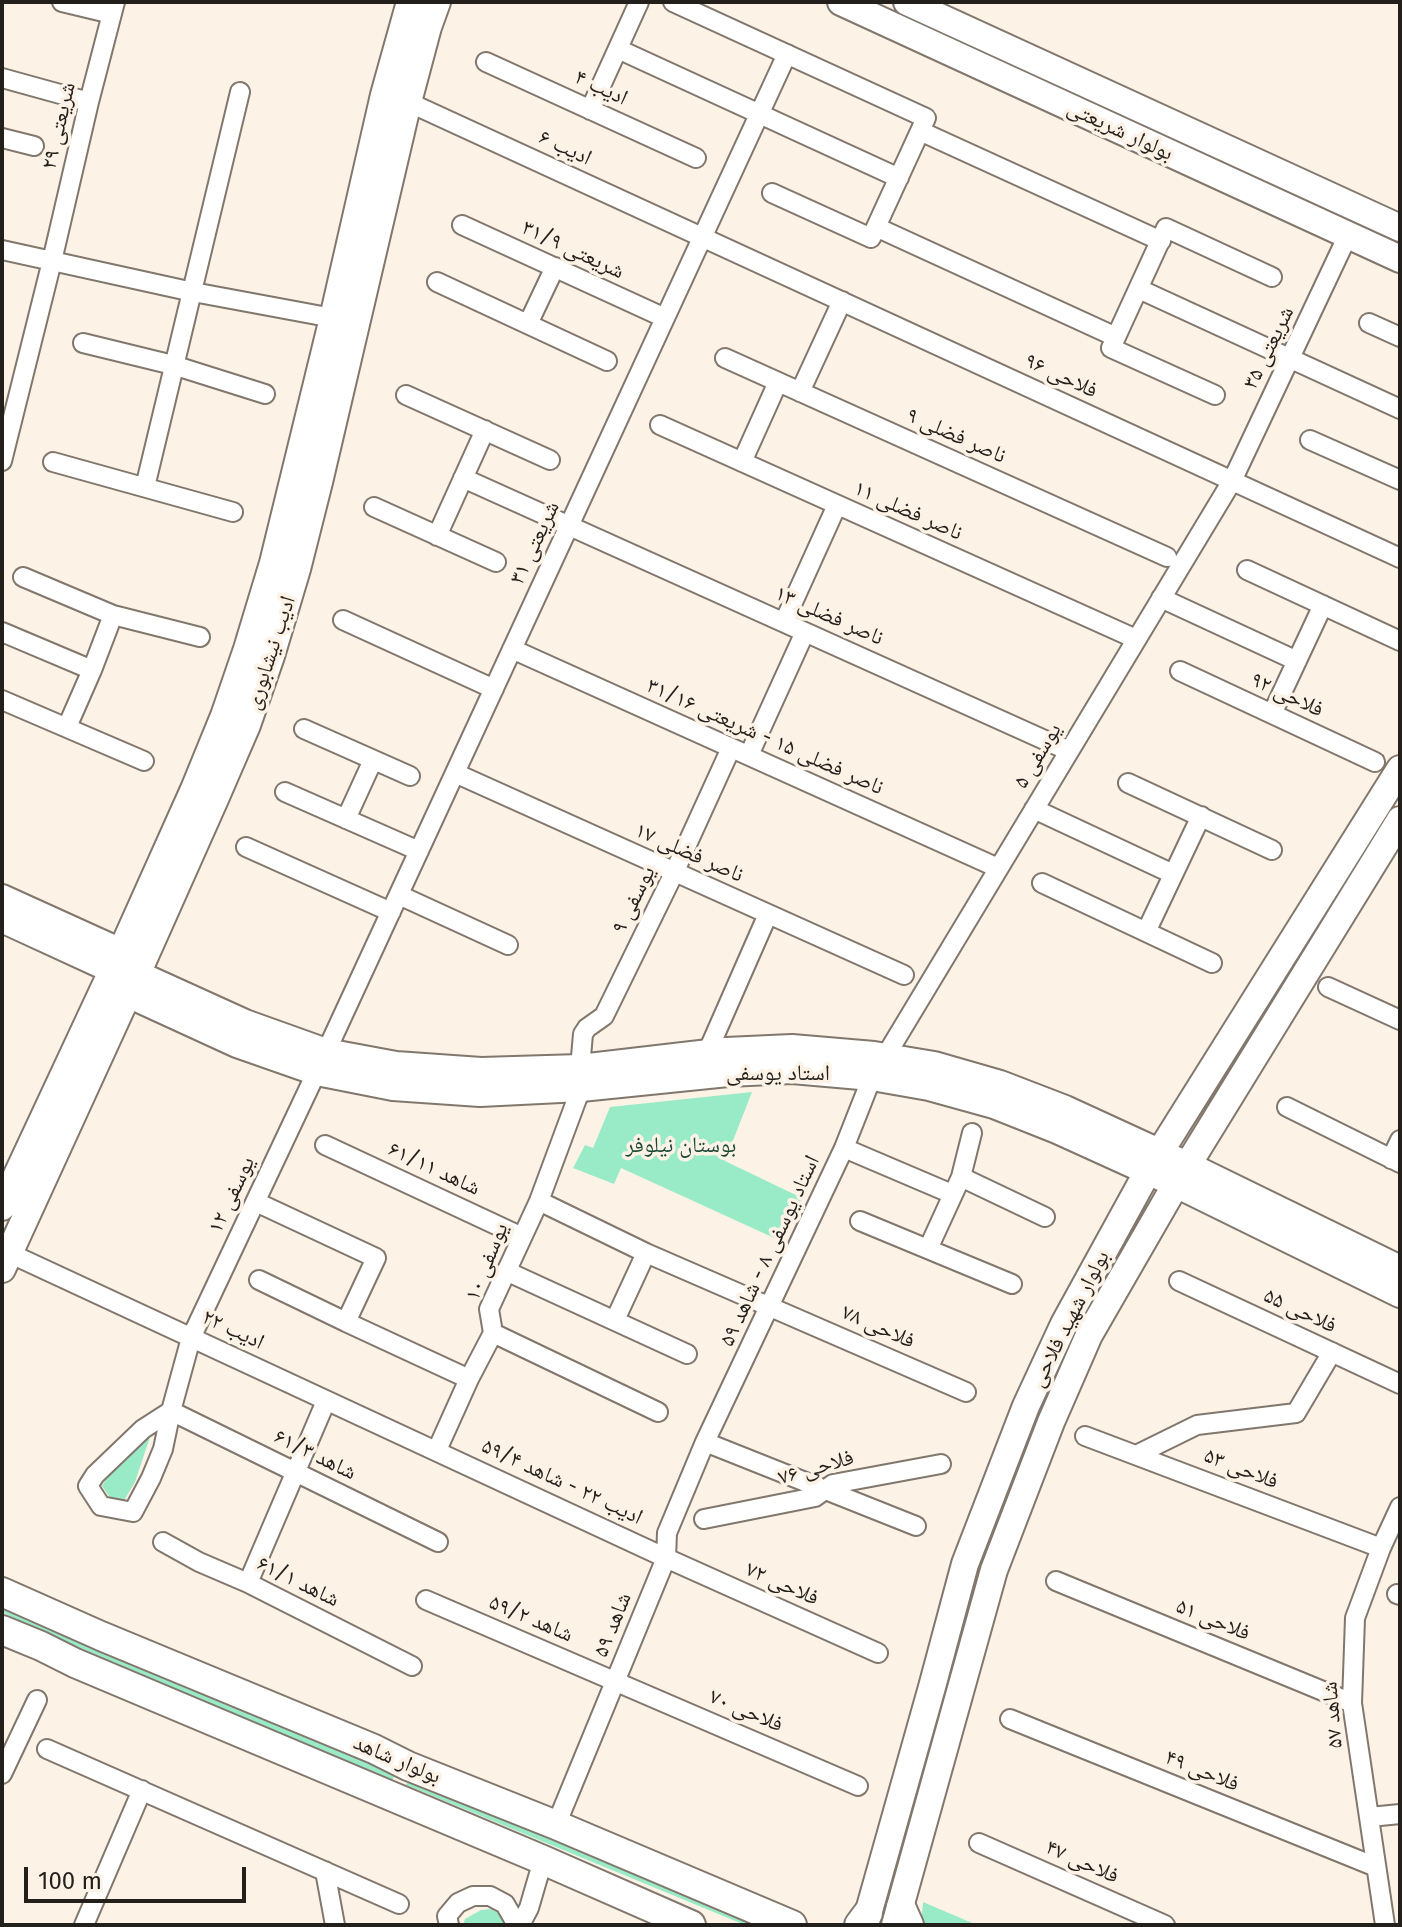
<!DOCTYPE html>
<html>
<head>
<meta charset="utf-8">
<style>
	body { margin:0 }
	#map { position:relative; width:1402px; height:1927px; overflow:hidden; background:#fdf2e6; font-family:"Fira Sans",sans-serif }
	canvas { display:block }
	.frame { position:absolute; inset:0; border:4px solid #231f1b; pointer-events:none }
	.scale { position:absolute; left:24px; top:1867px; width:222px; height:36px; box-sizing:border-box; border:4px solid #231f1b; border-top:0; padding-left:10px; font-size:24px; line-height:28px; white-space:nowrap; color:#231f1b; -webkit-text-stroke:6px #fdf2e6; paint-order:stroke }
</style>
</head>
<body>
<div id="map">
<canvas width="1402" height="1927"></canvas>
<div class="frame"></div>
<div class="scale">100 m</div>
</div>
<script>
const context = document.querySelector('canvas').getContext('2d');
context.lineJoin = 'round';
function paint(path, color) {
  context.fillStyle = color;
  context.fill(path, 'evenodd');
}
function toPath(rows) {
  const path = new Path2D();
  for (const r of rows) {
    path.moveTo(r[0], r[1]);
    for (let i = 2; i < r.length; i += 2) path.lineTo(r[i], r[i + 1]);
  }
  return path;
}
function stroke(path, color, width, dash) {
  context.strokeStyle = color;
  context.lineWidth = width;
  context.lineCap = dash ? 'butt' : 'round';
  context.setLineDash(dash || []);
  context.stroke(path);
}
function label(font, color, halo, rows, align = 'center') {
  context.font = font + ' "Fira Sans","Noto Naskh Arabic",sans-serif';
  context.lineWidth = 7;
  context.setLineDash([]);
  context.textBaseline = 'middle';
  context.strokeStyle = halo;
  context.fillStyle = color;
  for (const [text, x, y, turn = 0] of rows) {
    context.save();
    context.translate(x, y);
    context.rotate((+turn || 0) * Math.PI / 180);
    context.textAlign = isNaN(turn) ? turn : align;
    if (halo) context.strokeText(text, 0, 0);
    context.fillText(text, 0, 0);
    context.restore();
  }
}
paint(toPath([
	[752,1092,725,1161,802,1198,783,1242,621,1168,614,1184,573,1168,585,1145,593,1148,610,1107],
	[152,1431,135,1482,122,1504,109,1496,102,1486,109,1474,125,1461],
	[2,1603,396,1773,392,1781,242,1718,32,1627,2,1612],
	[409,1778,767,1925,745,1925,406,1785],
	[923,1902,977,1925,921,1925],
	[491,1909,498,1913,506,1925,463,1925,465,1919,481,1910]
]), '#99ebc7');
const street = toPath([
	[62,2,112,14],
	[673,2,926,118,871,238,772,193],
	[618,49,899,178],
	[486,62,696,158],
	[2,78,89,102],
	[408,102,1400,558],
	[590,110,639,2],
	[920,131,1161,241],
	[2,138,34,146],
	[462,225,665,318],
	[876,227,1116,337],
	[2,250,193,292,333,318],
	[437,282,607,361],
	[1139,289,1400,409],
	[1369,323,1400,337],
	[528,324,555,267],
	[83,343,173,365,265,394],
	[725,358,1167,557],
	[800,392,842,301],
	[406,395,550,460],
	[1215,395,1111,348,1166,228,1272,277],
	[660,425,1136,639],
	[1310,440,1400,480],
	[2,461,52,261,89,102,115,2],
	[53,462,233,512],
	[742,462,778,382],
	[463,478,1069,751],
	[145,487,240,92],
	[374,507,496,562],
	[437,536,485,430],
	[1247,570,1400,641],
	[23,577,113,615,200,637],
	[1161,598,1297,661],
	[343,620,494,689],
	[784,622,837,505],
	[2,632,92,670,67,727],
	[512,649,998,868],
	[92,670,113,615],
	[1180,671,1375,762],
	[2,700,144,761],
	[1272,714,1323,605],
	[304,729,410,776],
	[749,755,805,632],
	[455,773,904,975],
	[1128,783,1272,850],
	[285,792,419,851],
	[1034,809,1173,874],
	[346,819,373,760],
	[246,847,391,912],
	[1042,883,1212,963],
	[399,895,508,945],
	[1146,932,1201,816],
	[1328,987,1400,1020],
	[707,1053,768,914],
	[885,1057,1232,481,1348,235],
	[580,1068,583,1034,587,1028,604,1016,674,873,731,748],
	[1287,1107,1400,1163],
	[325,1145,522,1237],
	[844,1148,952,1194],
	[1391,1159,1400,1140],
	[961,1177,1045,1217],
	[539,1201,646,1253,966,1392],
	[256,1202,376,1258,346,1322,469,1379],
	[860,1221,1012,1284],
	[928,1249,961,1177,972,1133],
	[9,1253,666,1558,878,1653],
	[506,1271,687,1354],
	[259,1280,346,1322],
	[1179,1281,1400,1384],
	[615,1320,646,1253],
	[493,1333,658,1412],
	[1085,1436,1381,1548],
	[705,1442,916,1526],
	[437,1450,469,1379,493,1333,489,1309,539,1201,581,1088],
	[1136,1455,1197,1425,1296,1413,1332,1352],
	[704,1519,815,1497,833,1484,941,1464],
	[163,1542,199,1562,248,1583,412,1666],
	[438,1542,171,1411,143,1429,95,1475,88,1486,101,1506,133,1512,151,1478,163,1449,171,1411,191,1338,326,1052,787,54],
	[1056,1581,1352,1703],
	[248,1583,326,1401],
	[1397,1594,1400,1595],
	[426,1600,858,1786],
	[1010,1719,1376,1867],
	[47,1749,399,1904],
	[2,1774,37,1700],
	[1370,1817,1400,1814],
	[556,1825,666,1558,667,1533,705,1442,844,1148,872,1077],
	[979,1843,1165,1925],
	[325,1871,335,1925],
	[84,1925,142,1790],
	[449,1925,447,1916,458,1903,473,1896,490,1896,505,1904,517,1925],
	[520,1925,529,1908,543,1860],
	[1385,1925,1352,1703,1355,1618,1381,1548,1400,1507]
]);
const secondary = toPath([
	[841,2,1400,259],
	[907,2,1400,228],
	[2,898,121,952],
	[2,919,113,970],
	[137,974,245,1023,326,1052,396,1065,481,1071,580,1068,726,1051,792,1048,874,1055,934,1065,1000,1084,1065,1109,1187,1165,1400,1269],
	[128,994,237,1044,317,1072,393,1087,480,1093,581,1088,728,1073,792,1070,872,1077,929,1087,994,1105,1057,1130,1176,1184,1400,1294],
	[2,1207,121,952,195,787,224,716,247,649,273,563,333,318,384,95,410,2],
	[2,1269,137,974,215,799,247,725,271,656,297,569,319,482,408,102,428,27,437,2],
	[865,1925,932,1687,965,1564,1026,1406,1064,1324,1148,1171,1400,769],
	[895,1925,994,1570,1051,1422,1089,1335,1176,1184,1400,820]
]);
const primary = toPath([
	[2,1592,101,1636,374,1749,408,1766,556,1825,792,1925],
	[2,1630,41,1646,75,1663,543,1860,691,1925],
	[901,1907,909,1925],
	[859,1925,868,1913]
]);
stroke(street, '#81776c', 22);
stroke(secondary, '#81776c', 30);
stroke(primary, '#81776c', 32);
stroke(street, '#fff', 18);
stroke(secondary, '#fff', 26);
stroke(primary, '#fff', 28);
label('22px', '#231f1b', '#fdf2e6', [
	["ادیب ۴",601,88,25],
	["شریعتی ۲۹",59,126,-77],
	["بولوار شریعتی",1120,131,25],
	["ادیب ۶",565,148,25],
	["شریعتی ۳۱/۹",573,250,25],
	["شریعتی ۳۵",1269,348,-64],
	["فلاحی ۹۶",1061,376,25],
	["ناصر فضلی ۹",956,436,24],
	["ناصر فضلی ۱۱",908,511,24],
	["شریعتی ۳۱",535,543,-65],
	["ناصر فضلی ۱۳",829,616,24],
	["ادیب نیشابوری",271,653,-72],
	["فلاحی ۹۲",1287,695,25],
	["ناصر فضلی ۱۵ - شریعتی ۳۱/۱۶",765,737,24],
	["یوسفی ۵",1038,756,-59],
	["ناصر فضلی ۱۷",689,853,24],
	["یوسفی ۹",634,900,-64],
	["استاد یوسفی",778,1074],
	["شاهد ۶۱/۱۱",434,1169,25],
	["یوسفی ۱۲",232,1195,-65],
	["استاد یوسفی ۸ - شاهد ۵۹",770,1251,-65],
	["یوسفی ۱۰",487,1262,-68],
	["فلاحی ۵۵",1300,1311,25],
	["بولوار شهید فلاحی",1070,1319,-63],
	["فلاحی ۷۸",878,1327,24],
	["ادیب ۲۲",233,1330,25],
	["شاهد ۶۱/۳",315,1455,26],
	["فلاحی ۷۶",816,1468,-16],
	["فلاحی ۵۳",1241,1469,21],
	["ادیب ۲۲ - شاهد ۵۹/۴",562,1482,25],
	["شاهد ۶۱/۱",298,1582,26],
	["فلاحی ۷۲",782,1584,24],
	["شاهد ۵۹/۲",531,1619,23],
	["فلاحی ۵۱",1213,1620,22],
	["شاهد ۵۹",613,1625,-68],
	["فلاحی ۷۰",746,1711,23],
	["شاهد ۵۷",1333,1715,-95],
	["بولوار شاهد",397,1760,23],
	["فلاحی ۴۹",1202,1771,22],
	["فلاحی ۴۷",1082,1862,24]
]);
label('22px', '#1c4937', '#fdf2e6', [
	["بوستان نیلوفر",681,1146]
]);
</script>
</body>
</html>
